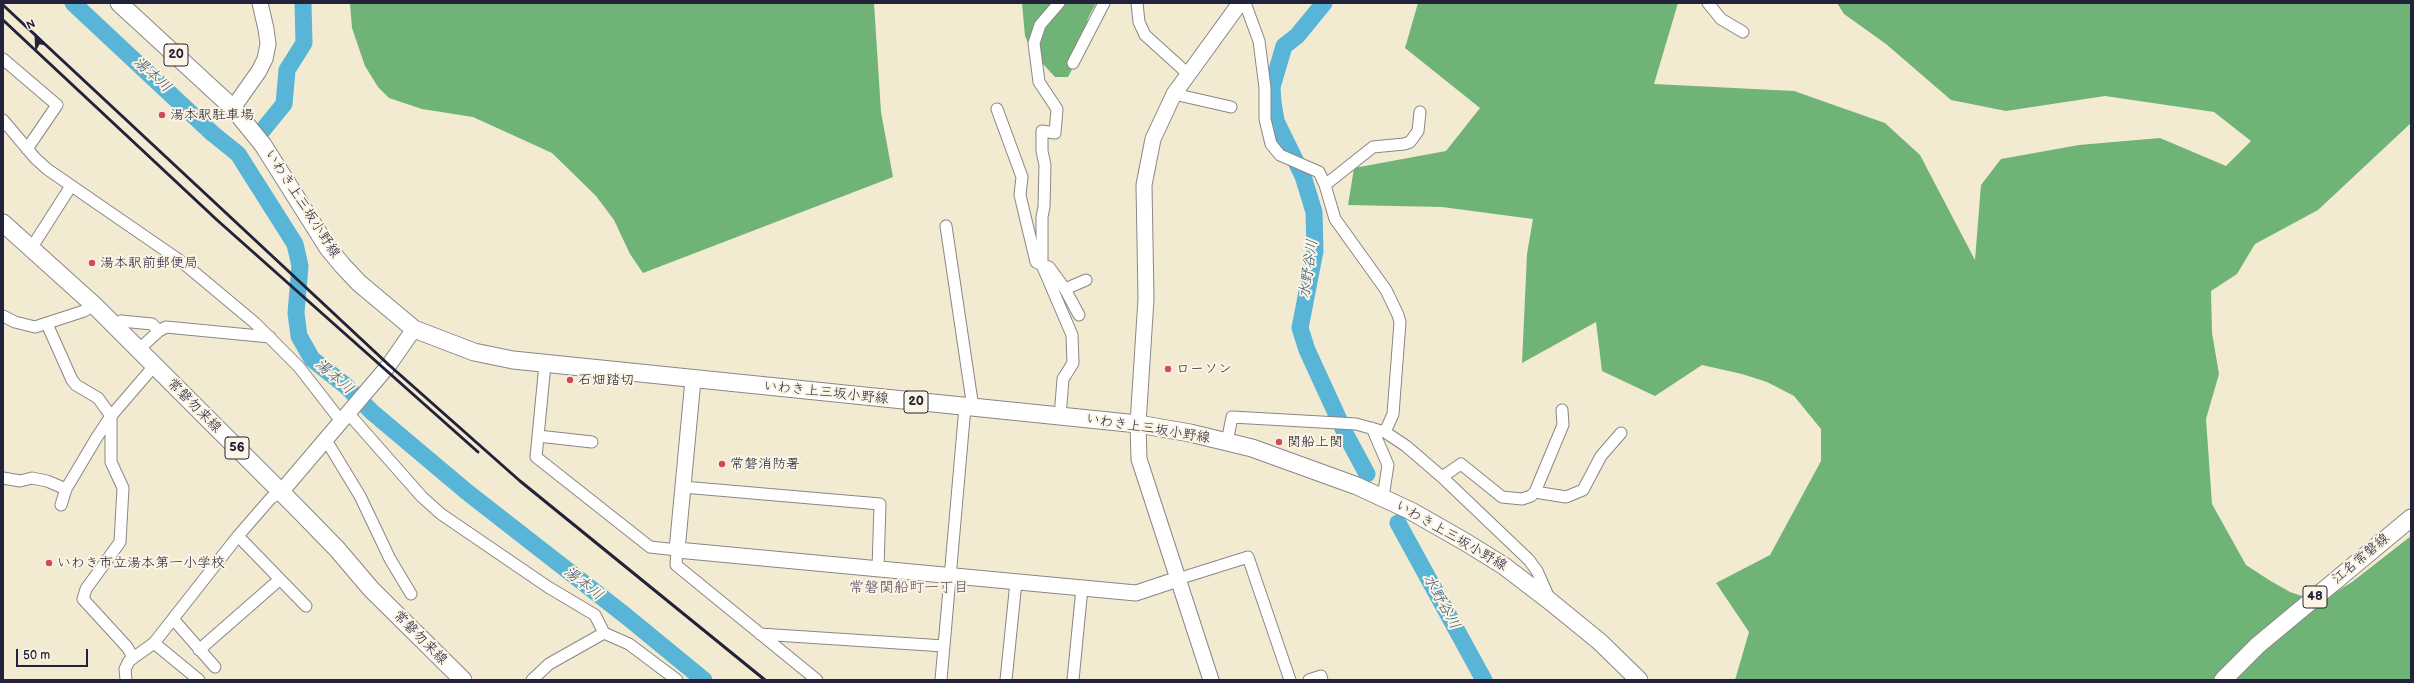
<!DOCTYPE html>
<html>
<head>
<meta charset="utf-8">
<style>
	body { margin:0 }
	#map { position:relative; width:2414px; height:683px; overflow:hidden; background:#f2ebd2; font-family:"Balsamiq Sans",sans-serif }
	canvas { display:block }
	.frame { position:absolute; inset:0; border:4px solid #22223b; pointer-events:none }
	.north { position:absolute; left:16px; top:16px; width:40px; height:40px; -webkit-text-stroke:3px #fcf5e5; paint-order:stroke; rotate:336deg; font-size:11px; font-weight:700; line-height:16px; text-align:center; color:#22223b }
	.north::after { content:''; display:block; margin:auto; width:14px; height:18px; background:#22223b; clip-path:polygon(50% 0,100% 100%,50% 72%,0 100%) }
	.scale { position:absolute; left:16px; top:649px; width:72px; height:18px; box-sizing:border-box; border:2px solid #22223b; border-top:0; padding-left:5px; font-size:12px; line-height:14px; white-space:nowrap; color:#22223b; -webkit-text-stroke:3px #fcf5e5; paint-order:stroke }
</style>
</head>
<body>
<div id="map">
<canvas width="2414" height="683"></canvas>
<div class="frame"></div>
<div class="north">N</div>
<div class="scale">50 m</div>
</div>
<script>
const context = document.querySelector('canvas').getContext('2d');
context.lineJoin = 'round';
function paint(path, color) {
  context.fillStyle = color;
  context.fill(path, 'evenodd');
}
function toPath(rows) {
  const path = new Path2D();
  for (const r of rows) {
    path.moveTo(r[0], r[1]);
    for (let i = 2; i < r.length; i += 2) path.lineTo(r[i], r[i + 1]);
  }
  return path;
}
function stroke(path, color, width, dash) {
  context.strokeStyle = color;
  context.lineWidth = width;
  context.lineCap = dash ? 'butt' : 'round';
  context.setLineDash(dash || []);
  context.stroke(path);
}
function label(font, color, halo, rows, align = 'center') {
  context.font = font + ' "Balsamiq Sans","Klee One",sans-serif';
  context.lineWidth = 4;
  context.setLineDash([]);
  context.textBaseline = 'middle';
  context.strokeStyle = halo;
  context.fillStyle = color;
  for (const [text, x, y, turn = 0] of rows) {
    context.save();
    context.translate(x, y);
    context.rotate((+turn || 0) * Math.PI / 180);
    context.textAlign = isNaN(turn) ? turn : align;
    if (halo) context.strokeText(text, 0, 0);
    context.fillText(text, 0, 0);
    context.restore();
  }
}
paint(toPath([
	[350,3,874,3,881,112,893,177,643,273,630,254,614,220,596,196,552,153,473,117,422,109,389,98,378,87,365,66,352,28],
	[1022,3,1096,3,1088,18,1082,51,1068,77,1055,77,1032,52,1025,36],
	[1418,3,1678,3,1654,84,1794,91,1885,123,1920,155,1975,260,1981,185,2001,159,2079,145,2160,138,2226,166,2251,141,2214,112,2105,96,2006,111,1951,100,1886,44,1844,14,1837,3,2411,3,2411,123,2318,210,2255,244,2237,274,2211,291,2212,333,2219,374,2206,419,2212,504,2246,565,2269,580,2290,592,2320,602,2352,582,2411,536,2411,680,1735,680,1749,632,1716,583,1770,555,1821,461,1821,429,1794,396,1767,382,1742,374,1702,365,1655,396,1602,371,1596,322,1522,363,1527,254,1533,219,1442,207,1348,205,1354,168,1446,151,1480,108,1405,48]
]), '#70b377');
stroke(toPath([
	[73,3,212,133,238,154,295,244,300,266,296,313,299,336,312,359,346,386,372,412,467,492,626,616,704,680],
	[1324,3,1297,36,1284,46,1272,87,1273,102,1276,121,1303,176,1314,212,1315,251,1300,328,1307,350,1346,435,1367,474],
	[262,131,284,104,287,70,304,43,303,3],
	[1398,523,1484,680]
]), '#59b5d7', 17);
const street = toPath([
	[1059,3,1040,25,1034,43,1039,82,1057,109,1055,133,1042,131,1042,151,1045,165,1044,207,1042,217,1042,265,1049,267,1065,289,1086,280],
	[1137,3,1139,22,1145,35,1187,73],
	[1245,3,1259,41,1265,88,1265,119,1271,144,1280,155,1319,172,1325,185,1335,219,1386,290,1398,315,1400,322,1393,414,1385,432],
	[1708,3,1721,19,1743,32],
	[3,59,57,105,27,149],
	[1073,63,1104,3],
	[1174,94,1231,107],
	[997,109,1022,177,1020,195,1036,262,1042,265,1072,335,1073,363,1063,379,1060,417],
	[3,120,35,158,47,169,182,262,255,323,299,367,341,421],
	[1325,185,1373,147,1404,144,1410,142,1418,131,1420,112],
	[946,226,973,408],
	[32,247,71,186],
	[1065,289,1079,315],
	[3,316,15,322,35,327,84,311,94,305],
	[47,324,72,380,76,385,98,398,111,416,111,462,123,488,120,542,86,589,83,599,127,647,133,657],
	[114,327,121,321,152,324,159,331],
	[138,350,159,331,166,327,270,337],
	[545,364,536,457,650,547,677,550,676,565,817,680],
	[348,413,422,497,441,514,548,587,595,615,604,633,629,644,677,680],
	[1372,428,1388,465,1383,497],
	[538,436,592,442],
	[326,440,360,496,390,559,411,594],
	[1227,442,1232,417,1356,424,1385,432,1406,446,1442,477,1529,560,1537,571,1549,598],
	[1442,477,1461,464,1502,497,1522,499,1531,496,1535,492,1563,425,1562,410],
	[3,478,20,481,32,478,47,481,66,489],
	[683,487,880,504,878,569],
	[1535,492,1566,497,1583,490,1601,456,1621,433],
	[61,505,66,489,97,437,111,416,154,366],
	[238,536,306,606],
	[1178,579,1248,557,1290,680],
	[174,620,215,667],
	[760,634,944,646],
	[154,643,199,680],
	[199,650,279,580],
	[126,680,125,669,129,661,154,643,238,536,271,498,281,492],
	[532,680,549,664,604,633],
	[941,680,965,407],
	[1006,680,1016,582],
	[1073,680,1082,588],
	[1309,680,1321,676,1322,680]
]);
const secondary = toPath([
	[233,108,259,71,265,59,268,44,266,29,260,3],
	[693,380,677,550,1136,593,1178,579],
	[281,492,389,365,414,329],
	[1211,680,1139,459,1138,424,1146,299,1144,185,1153,139,1174,94,1240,3]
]);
const primary = toPath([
	[119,3,233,108,263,145,328,248,343,266,359,283,414,329,474,352,513,360,1138,424,1190,433,1252,448,1357,486,1411,511,1467,543,1504,566,1551,602,1600,642,1639,680],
	[3,223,94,305,297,508,337,549,371,589,463,680],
	[2223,680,2258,645,2411,518]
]);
stroke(street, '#8a8686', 13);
stroke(secondary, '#8a8686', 17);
stroke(primary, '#8a8686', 19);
stroke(street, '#fff', 11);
stroke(secondary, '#fff', 15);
stroke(primary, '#fff', 17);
stroke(toPath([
	[3,5,389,365,520,481,765,680],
	[3,20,217,220,478,452]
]), '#22223b', 3);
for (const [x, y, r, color] of [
	[162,115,4,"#d1495b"],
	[92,263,4,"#d1495b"],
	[1168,369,4,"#d1495b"],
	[570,380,4,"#d1495b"],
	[1279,442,4,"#d1495b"],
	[722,464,4,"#d1495b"],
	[49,563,4,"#d1495b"]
]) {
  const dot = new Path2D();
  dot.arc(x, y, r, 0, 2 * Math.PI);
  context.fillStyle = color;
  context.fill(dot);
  stroke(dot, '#fcf5e5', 1.5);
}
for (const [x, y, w] of [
	[176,55,24],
	[916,402,24],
	[237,448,24],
	[2315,597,24]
]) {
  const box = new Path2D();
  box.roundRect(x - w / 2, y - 11, w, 22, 3);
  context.fillStyle = '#fcf5e5';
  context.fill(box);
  stroke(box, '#22223b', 1);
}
label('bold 13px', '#22223b', null, [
	["20",176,55],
	["20",916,402],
	["56",237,448],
	["48",2315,597]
]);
label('14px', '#22223b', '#fcf5e5', [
	["湯本駅駐車場",170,115],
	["湯本駅前郵便局",100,263],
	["ローソン",1176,369],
	["石畑踏切",578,380],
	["関船上関",1287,442],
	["常磐消防署",730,464],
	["いわき市立湯本第一小学校",57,563]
], 'left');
label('14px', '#22223b', '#fcf5e5', [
	["いわき上三坂小野線",302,204,57],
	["いわき上三坂小野線",826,393,6],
	["常磐勿来線",194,406,45],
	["いわき上三坂小野線",1148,429,9],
	["いわき上三坂小野線",1451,536,30],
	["江名常磐線",2361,559,-40],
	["常磐勿来線",420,638,45]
]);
label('italic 15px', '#355572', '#fcf5e5', [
	["湯本川",152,75,42],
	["水野谷川",1309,269,-82],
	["湯本川",334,377,41],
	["湯本川",583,584,38],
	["水野谷川",1441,602,61]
]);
label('15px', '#5f4e63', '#fcf5e5', [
	["常磐関船町一丁目",909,588]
]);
</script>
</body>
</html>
